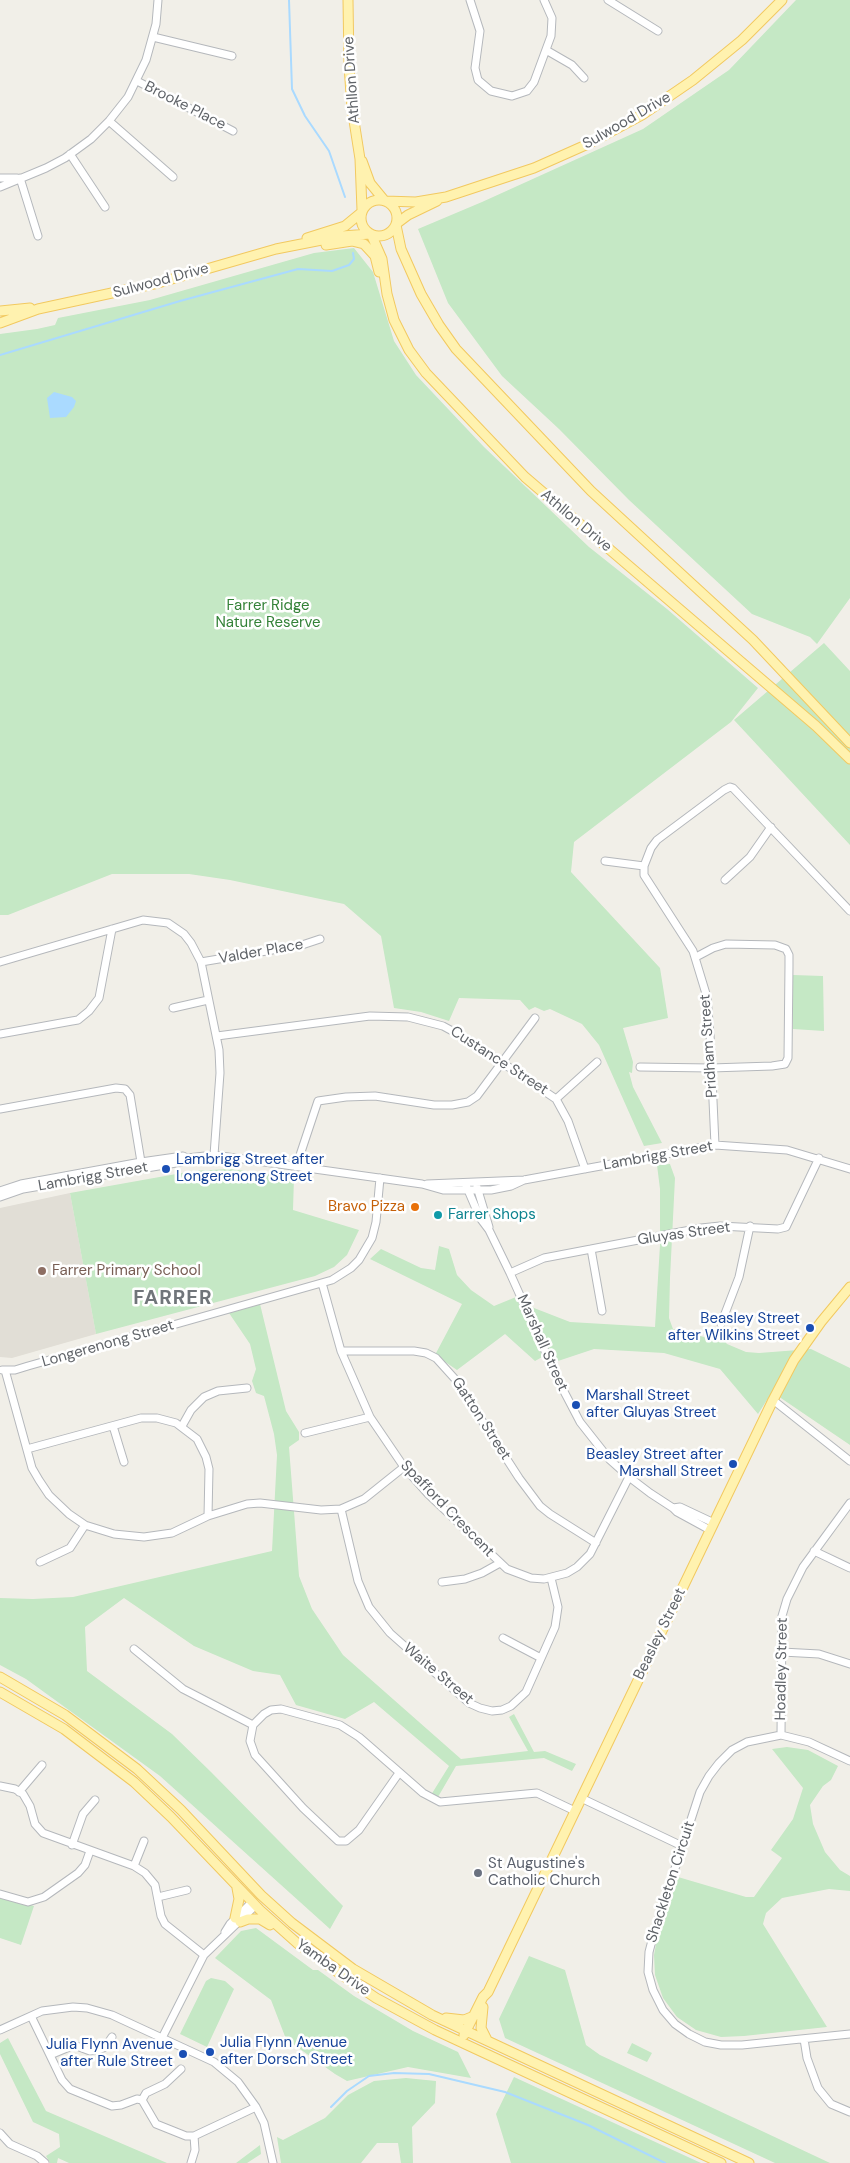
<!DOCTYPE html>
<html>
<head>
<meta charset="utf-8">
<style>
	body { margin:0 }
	canvas { display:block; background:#f1efe8 }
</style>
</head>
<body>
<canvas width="850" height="2163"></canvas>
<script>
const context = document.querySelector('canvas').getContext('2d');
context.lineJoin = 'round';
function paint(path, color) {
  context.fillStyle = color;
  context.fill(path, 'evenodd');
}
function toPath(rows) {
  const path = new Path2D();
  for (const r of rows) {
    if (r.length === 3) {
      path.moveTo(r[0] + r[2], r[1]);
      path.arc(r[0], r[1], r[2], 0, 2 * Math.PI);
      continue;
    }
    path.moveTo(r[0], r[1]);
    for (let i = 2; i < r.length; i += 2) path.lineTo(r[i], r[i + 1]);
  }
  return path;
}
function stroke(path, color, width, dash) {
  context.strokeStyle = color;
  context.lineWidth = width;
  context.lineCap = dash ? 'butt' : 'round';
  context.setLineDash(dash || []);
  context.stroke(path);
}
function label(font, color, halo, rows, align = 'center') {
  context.font = font + ' "DM Sans",sans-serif';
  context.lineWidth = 5;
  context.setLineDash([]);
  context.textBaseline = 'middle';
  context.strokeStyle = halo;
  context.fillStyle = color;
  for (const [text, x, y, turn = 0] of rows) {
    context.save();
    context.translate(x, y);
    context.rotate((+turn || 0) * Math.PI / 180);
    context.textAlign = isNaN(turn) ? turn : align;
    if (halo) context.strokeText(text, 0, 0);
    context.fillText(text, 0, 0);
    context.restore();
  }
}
paint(toPath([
	[70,1193,96,1334,12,1358,0,1357,0,1208]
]), '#e1ded6');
paint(toPath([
	[796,0,850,0,850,598,817,644,810,637,752,614,629,500,559,429,502,376,448,303,418,229,482,202,643,129,729,70],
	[354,248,373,272,394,341,416,375,484,447,589,547,667,609,758,688,731,722,574,842,571,872,660,968,668,1018,623,1028,633,1062,632,1073,629,1072,633,1087,662,1143,644,1146,599,1045,582,1024,550,1009,544,1011,535,1007,529,1010,520,1000,459,998,449,1021,421,1012,394,1008,381,936,344,904,230,880,189,874,112,874,8,915,0,915,0,334,37,329,55,325,58,318,150,300,314,253],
	[824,643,850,671,850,845,734,720],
	[793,975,823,976,824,1031,793,1029],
	[670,1164,675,1178,670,1278,669,1318,673,1329,704,1337,715,1330,727,1344,746,1352,759,1353,811,1349,850,1368,850,1445,772,1392,758,1414,720,1369,664,1353,594,1349,558,1361,544,1356,535,1361,505,1334,457,1370,435,1355,462,1304,370,1259,381,1249,421,1268,435,1270,439,1246,449,1249,457,1275,471,1290,494,1306,516,1297,534,1308,570,1322,655,1327,660,1245,660,1189,657,1165],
	[230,1169,294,1177,293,1210,359,1230,347,1255,334,1267,315,1276,96,1334,70,1193,193,1171],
	[260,1304,286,1411,299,1432,299,1440,289,1447,299,1576,312,1609,343,1655,461,1759,528,1751,509,1717,514,1714,534,1752,545,1751,576,1764,572,1771,544,1758,456,1766,438,1797,431,1795,449,1766,374,1702,345,1719,296,1705,280,1675,253,1671,194,1646,124,1598,85,1627,87,1671,172,1734,211,1772,343,1906,330,1929,160,1776,26,1679,0,1665,0,1598,33,1599,73,1597,272,1551,277,1455,274,1434,264,1396,256,1393,252,1381,256,1369,250,1344,229,1313],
	[787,1747,808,1750,838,1766,831,1780,823,1786,810,1805,813,1824,825,1852,840,1870,850,1876,850,1891,829,1889,782,1898,766,1913,763,1924,827,2027,744,2036,721,2037,696,2030,677,2017,663,1998,655,1975,654,1955,657,1939,678,1877,746,1897,754,1897,782,1858,771,1850,793,1819,803,1788,772,1749],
	[0,1897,34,1906,21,1945,0,1938],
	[256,1928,313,1970,318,1970,354,1996,413,2031,458,2052,471,2078,408,2067,347,2081,335,2074,286,2039,271,2000,215,1958,241,1931],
	[529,1956,565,1970,586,2045,600,2055,830,2163,775,2163,505,2038,499,2019],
	[211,1978,225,1981,234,1989,207,2047,180,2034,206,1981],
	[8,2038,46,2111,167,2163,69,2163,58,2158,57,2163,50,2163,46,2156,60,2147,59,2134,33,2122,0,2054,0,2043],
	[632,2043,652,2053,647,2062,627,2053],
	[514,2077,701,2163,511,2163,496,2114],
	[406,2078,436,2081,435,2103,412,2127,413,2163,401,2163,398,2143,377,2143,361,2163,281,2163,277,2137,283,2140,325,2118,348,2095,374,2081],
	[260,2145,261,2154,247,2163,236,2163]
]), '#c5e8c5');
paint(toPath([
	[54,392,72,397,76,401,74,407,66,417,50,418,47,398]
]), '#aadaff');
stroke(toPath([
	[289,0,292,89,305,116,329,151,345,197],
	[0,355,180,301,298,269,332,271,349,265,354,259,353,253],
	[331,2107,347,2091,369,2076,394,2073,429,2074,505,2092,588,2125,665,2163]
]), '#aadaff', 2);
const minor = toPath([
	[470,0,480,31,475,68,478,80,491,91,512,96,527,91,534,82,551,36,552,18,544,0],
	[608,0,658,31],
	[153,37,232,56],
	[546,50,572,65,584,78],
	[137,81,233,131],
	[109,121,173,177],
	[70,154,105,207],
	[0,178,17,178],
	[20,178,38,236],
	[0,187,46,168,65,158,91,139,109,121,128,97,146,60,156,24,158,0],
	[605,861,644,866],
	[725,880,750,857,771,827],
	[0,962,143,920,168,923,184,934,191,943,201,962,219,1050,220,1073,214,1155],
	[201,962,302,945,320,939],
	[173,1008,208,1000],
	[0,1034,72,1021,78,1020,89,1011,99,998,112,929],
	[217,1036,370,1016,408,1017,443,1026,467,1039,556,1099,568,1121,585,1169],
	[640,1067,711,1068,772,1066,785,1064,788,1058,789,965,789,955,786,949,775,945,726,944,713,948,696,957],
	[556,1099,597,1062],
	[0,1109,116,1088,125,1089,130,1095,142,1168],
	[715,1145,710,1034,707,997,693,951,644,875,644,866,651,848,657,840,724,790,730,787,733,788,850,911],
	[296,1167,318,1101,346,1097,375,1096,434,1105,452,1105,468,1102,477,1096,535,1018],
	[465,1183,480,1218,489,1230,510,1273,558,1380,580,1422,610,1460,629,1477,650,1493,673,1508,677,1512,710,1530],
	[427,1184,524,1180,715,1145,787,1150,850,1169],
	[477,1187,489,1227],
	[0,1191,21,1184,141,1162,183,1156,187,1158,214,1155,422,1184,443,1190,491,1190,511,1186,524,1180],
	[0,1197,23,1189,182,1162,187,1158],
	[591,1249,602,1311],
	[510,1273,544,1258,701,1228,720,1226,778,1229,786,1227,819,1158],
	[322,1283,341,1351,370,1417,404,1467,428,1494,507,1569,531,1578,544,1579,567,1573,577,1567,590,1554,629,1477],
	[721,1324,739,1277,750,1226],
	[341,1351,414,1351,426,1353,436,1358,455,1379,519,1478,540,1506,550,1514,596,1543],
	[2,1370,15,1370,28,1366,332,1280,351,1268,359,1260,372,1238,376,1222,380,1178],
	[5,1370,32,1468,39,1480,49,1495,69,1514,85,1525,114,1534,144,1537,172,1533,208,1516,247,1504,260,1503,321,1510,341,1509,364,1499,404,1467],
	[773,1400,850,1461],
	[113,1426,124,1462],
	[182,1426,191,1410,204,1397,218,1391,247,1388],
	[305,1433,370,1417],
	[27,1449,141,1418,157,1418,176,1423,197,1439,206,1457,209,1469,208,1516],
	[673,1508,680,1507,714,1523],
	[341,1509,358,1581,369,1607,390,1633,469,1703,480,1708,492,1711,502,1710,511,1706,526,1692,555,1627,558,1607,551,1578],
	[814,1551,850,1568],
	[40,1562,70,1548,85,1525],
	[442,1582,465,1579,482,1573,500,1563],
	[503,1638,541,1658],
	[134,1649,183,1689,253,1725],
	[782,1652,819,1654,850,1664],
	[781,1735,782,1616,787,1599,803,1567,850,1503],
	[850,1761,809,1742,781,1735,747,1742,732,1750,719,1763,709,1776,700,1792,654,1933,649,1952,648,1972,653,1990,663,2010,675,2024,689,2034,705,2042,721,2045,742,2045,850,2034],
	[399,1773,359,1830,346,1841,338,1841,303,1808,255,1755,250,1741,253,1725,264,1714,271,1710,281,1709,340,1725,359,1737,423,1793,440,1802,537,1793,575,1811],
	[0,1786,15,1789,23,1794,30,1806,35,1824,43,1833,134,1866,145,1873,155,1885,161,1916,165,1924,204,1955],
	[19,1792,42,1765],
	[581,1798,682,1846],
	[72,1845,83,1814,95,1800],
	[134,1866,144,1841],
	[0,1894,28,1902,44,1897,78,1873,85,1865,90,1851],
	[158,1897,187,1890],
	[225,1932,230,1924,252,1902],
	[31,2016,62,2080,70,2089,112,2106,121,2105,137,2099,142,2100,156,2124,186,2136,194,2136,256,2107],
	[0,2030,42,2011,73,2007,87,2008,112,2015,214,2062,238,2082,256,2107,264,2123,273,2163],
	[162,2038,204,1955,255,1906],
	[804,2039,807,2058,818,2088,831,2104,850,2112],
	[50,2055,74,2045,90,2051,98,2050,105,2047,112,2037],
	[142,2100,146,2093,165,2084,181,2069],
	[0,2133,10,2144,37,2156,45,2163],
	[191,2163,195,2150,194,2136]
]);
const major = toPath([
	[348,0,349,66,352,108,360,159,362,210],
	[362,161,370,183,384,200],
	[379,218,18],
	[385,201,416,202,446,197,534,168,588,144,642,115,693,80,742,40,782,0],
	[396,224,408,215,437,201],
	[396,225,401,249,421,294,439,325,456,349,591,491,753,640,850,743],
	[371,234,382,259,387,294,394,320,409,350,426,373,525,477,816,726,850,759],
	[307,238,345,226,362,212],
	[326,245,352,241,364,244,375,256,379,272],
	[0,311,30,308],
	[0,323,38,309,158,283,276,249,342,236,370,234],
	[0,1677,65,1715,137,1769,181,1810,261,1895,292,1923,353,1969,432,2015,749,2163],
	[0,1692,64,1729,134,1782,171,1817,260,1910,297,1943,339,1973,376,1998,435,2030,721,2163],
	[235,1918,239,1899,237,1888],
	[240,1922,248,1919,260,1919,270,1925],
	[483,2007,481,2028,487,2040],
	[446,2018,464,2020,474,2016],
	[464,2035,483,1997,488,1992,773,1400,794,1360,821,1322,850,1287]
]);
stroke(minor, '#b5b8bc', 9);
stroke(major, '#f2c960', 11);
stroke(minor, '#fff', 7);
stroke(major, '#fff2af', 9);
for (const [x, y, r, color] of [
	[166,1169,5,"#1a4fb4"],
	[415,1207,5,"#e8710a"],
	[438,1215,5,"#0f9aa8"],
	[42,1271,5,"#8d6e63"],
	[810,1328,5,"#1a4fb4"],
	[576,1405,5,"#1a4fb4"],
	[733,1464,5,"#1a4fb4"],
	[478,1873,5,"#6b7280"],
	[210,2052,5,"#1a4fb4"],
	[183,2054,5,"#1a4fb4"]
]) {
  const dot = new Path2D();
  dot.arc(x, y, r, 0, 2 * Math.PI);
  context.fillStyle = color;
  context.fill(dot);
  stroke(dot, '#fff', 2);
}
label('15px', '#5f6368', '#fff', [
	["Athllon Drive",352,80,-94],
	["Brooke Place",185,106,27],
	["Sulwood Drive",627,121,-30],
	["Sulwood Drive",161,281,-15],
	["Athllon Drive",576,521,40],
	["Valder Place",261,952,-10],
	["Pridham Street",709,1046,-94],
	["Custance Street",499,1061,33],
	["Lambrigg Street",658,1156,-10],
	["Lambrigg Street",93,1177,-10],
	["Gluyas Street",684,1234,-8],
	["Marshall Street",542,1343,66],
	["Longerenong Street",108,1344,-16],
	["Gatton Street",481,1419,57],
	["Spafford Crescent",447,1509,46],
	["Beasley Street",660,1634,-64],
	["Hoadley Street",782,1669,-89],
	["Waite Street",438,1674,40],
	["Shackleton Circuit",671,1882,-72],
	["Yamba Drive",333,1968,35]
]);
label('15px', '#348238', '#fff', [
	["Farrer Ridge",268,606],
	["Nature Reserve",268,623]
]);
label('15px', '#164399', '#fff', [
	["Lambrigg Street after",176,1160],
	["Longerenong Street",176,1177],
	["Beasley Street",800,1319,"right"],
	["after Wilkins Street",800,1336,"right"],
	["Marshall Street",586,1396],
	["after Gluyas Street",586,1413],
	["Beasley Street after",723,1455,"right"],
	["Marshall Street",723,1472,"right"],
	["Julia Flynn Avenue",220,2043],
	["after Dorsch Street",220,2060],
	["Julia Flynn Avenue",173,2045,"right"],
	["after Rule Street",173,2062,"right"]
], 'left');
label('15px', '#c56008', '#fff', [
	["Bravo Pizza",405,1207]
], 'right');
label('15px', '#0d838f', '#fff', [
	["Farrer Shops",448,1215]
], 'left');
label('15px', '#785e54', '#fff', [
	["Farrer Primary School",52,1271]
], 'left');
label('15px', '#5b616d', '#fff', [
	["St Augustine's",488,1864],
	["Catholic Church",488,1881]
], 'left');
context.letterSpacing = '1px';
label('bold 20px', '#70757a', '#fff', [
	["FARRER",173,1299]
]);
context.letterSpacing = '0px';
</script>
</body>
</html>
